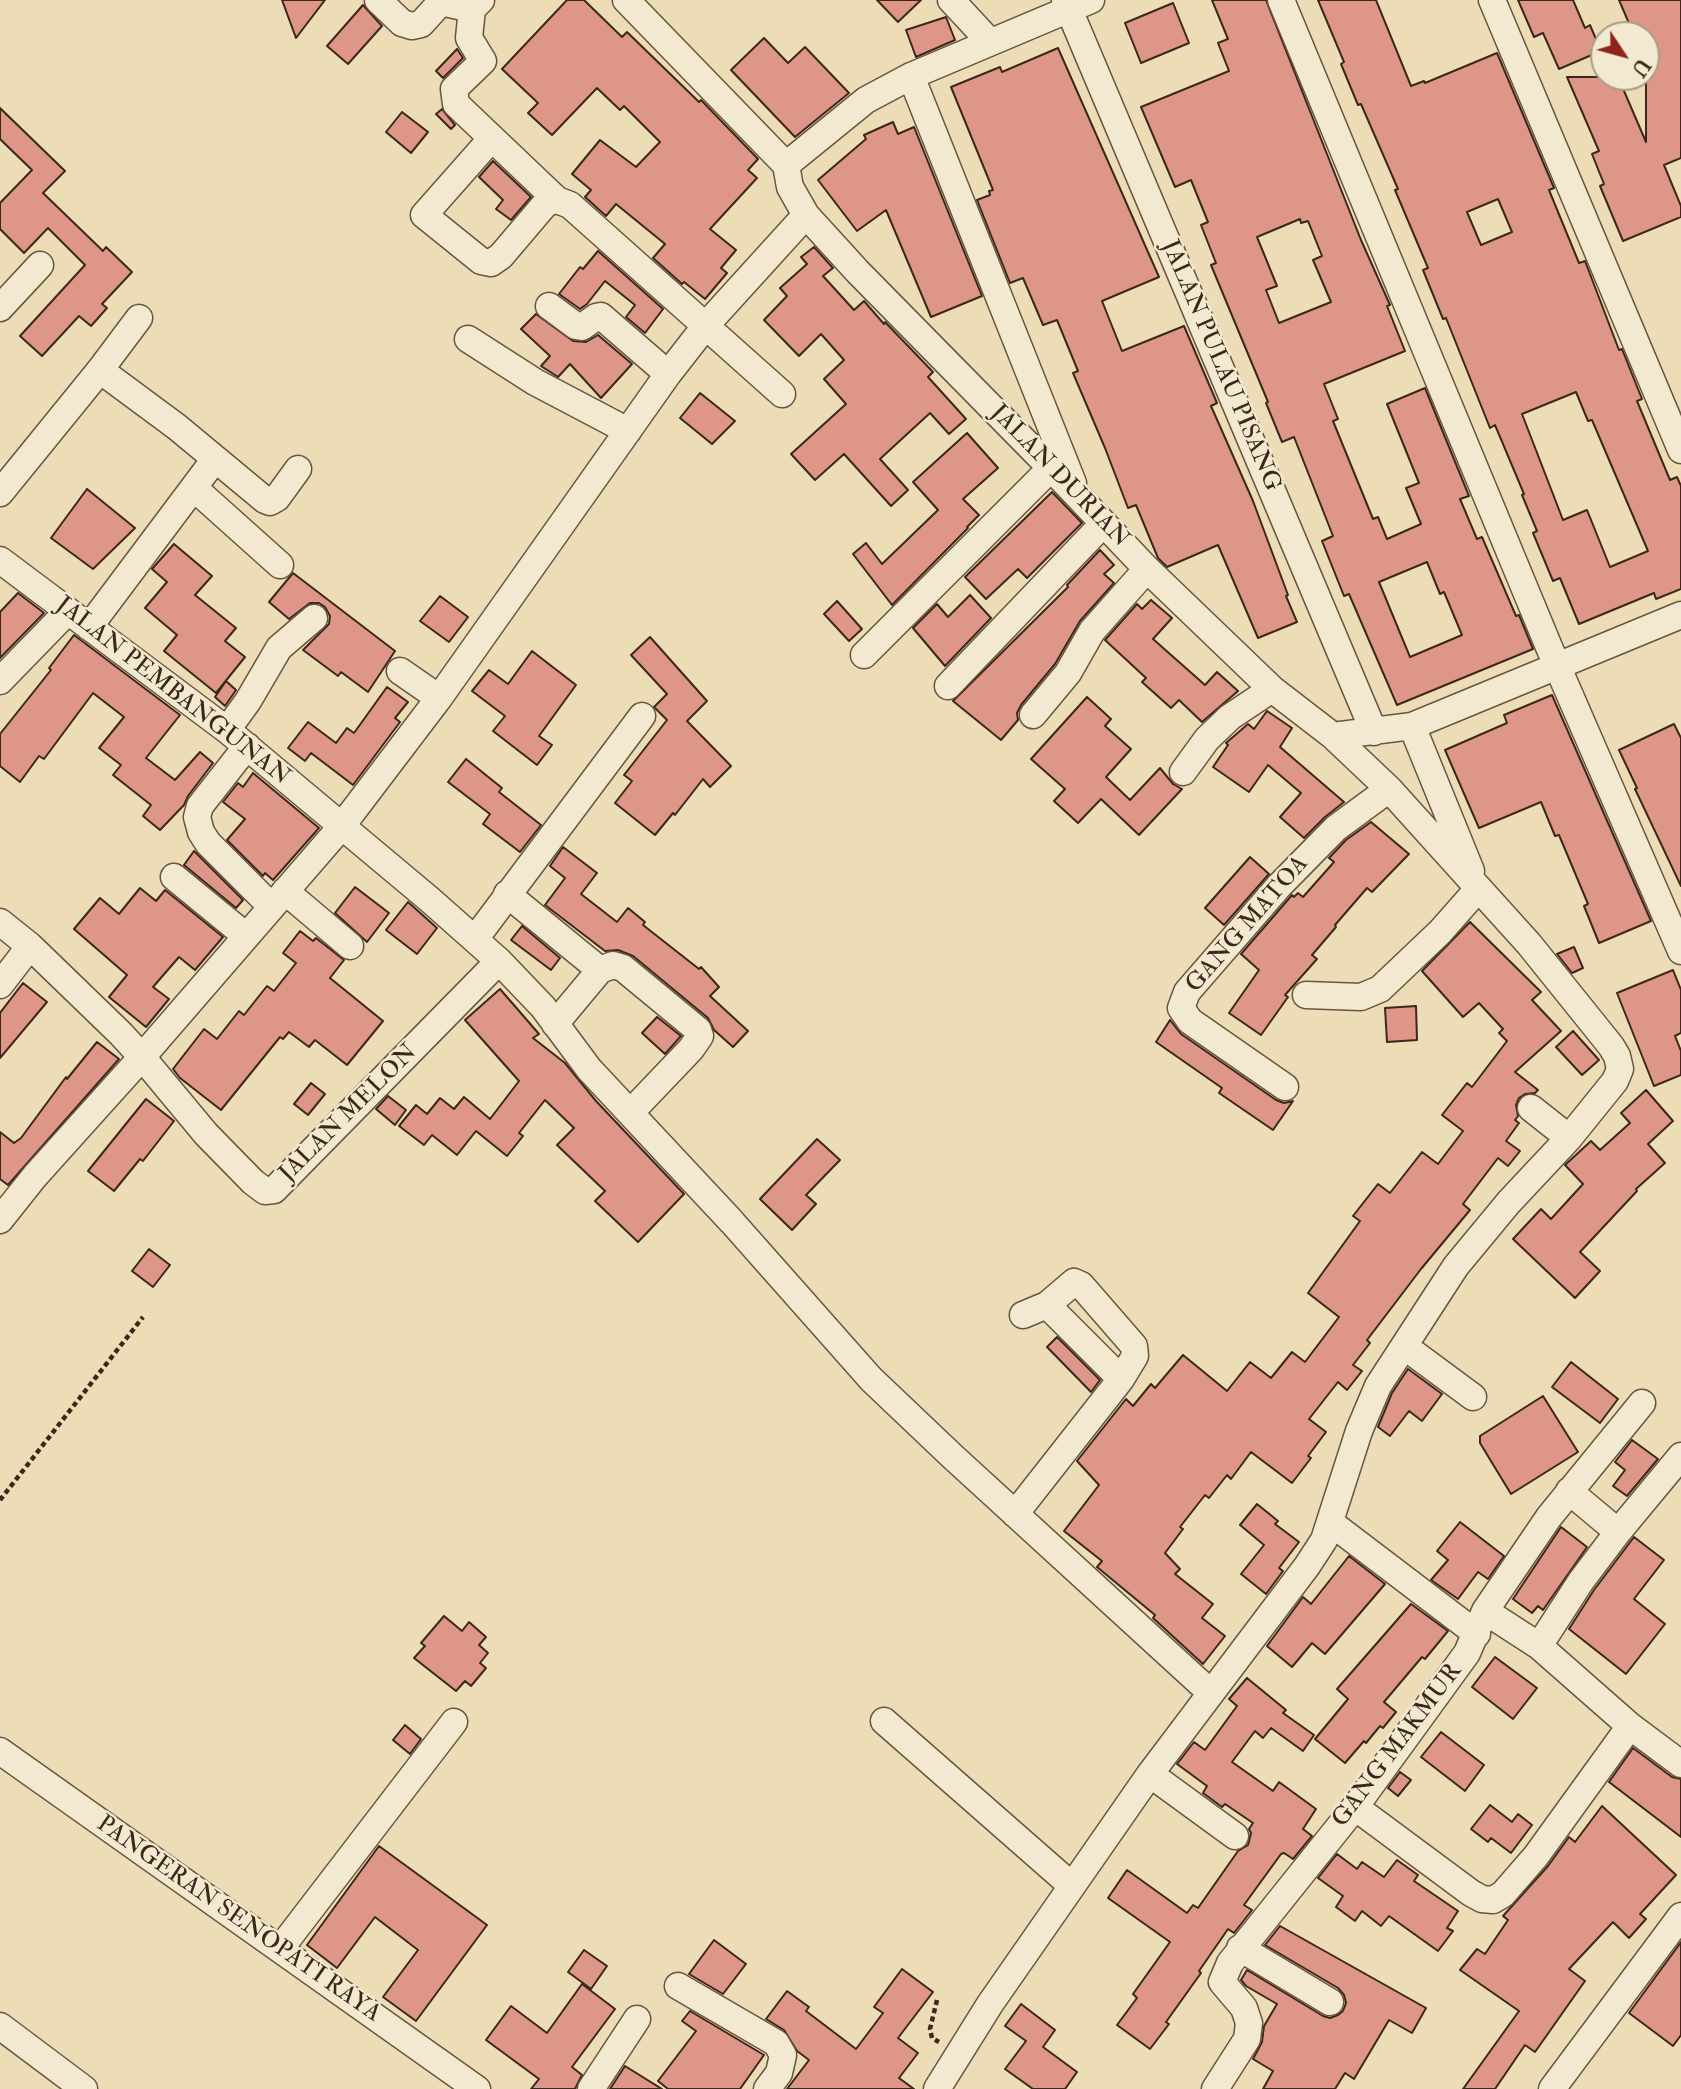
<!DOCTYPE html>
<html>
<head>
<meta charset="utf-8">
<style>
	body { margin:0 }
	#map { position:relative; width:1681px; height:2089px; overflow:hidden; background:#edddb7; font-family:"IM FELL Double Pica",serif }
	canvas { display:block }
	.north { position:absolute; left:1590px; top:21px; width:70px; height:70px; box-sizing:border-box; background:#f3e9d0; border:2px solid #aa9c87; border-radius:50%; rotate:126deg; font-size:19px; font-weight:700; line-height:28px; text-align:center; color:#3c281a }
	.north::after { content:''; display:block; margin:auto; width:24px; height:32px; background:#8f2418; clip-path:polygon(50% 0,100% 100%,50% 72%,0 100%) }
</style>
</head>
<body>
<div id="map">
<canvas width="1681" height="2089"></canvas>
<div class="north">U</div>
</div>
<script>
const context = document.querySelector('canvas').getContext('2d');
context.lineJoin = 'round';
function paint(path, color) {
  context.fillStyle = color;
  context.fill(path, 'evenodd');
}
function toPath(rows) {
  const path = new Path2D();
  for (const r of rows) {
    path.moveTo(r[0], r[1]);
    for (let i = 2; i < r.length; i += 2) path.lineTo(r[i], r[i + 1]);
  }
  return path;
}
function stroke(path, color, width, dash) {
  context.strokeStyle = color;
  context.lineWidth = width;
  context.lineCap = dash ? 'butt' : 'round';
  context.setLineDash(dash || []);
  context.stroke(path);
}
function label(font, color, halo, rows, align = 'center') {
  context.font = font + ' "IM FELL Double Pica",serif';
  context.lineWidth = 5;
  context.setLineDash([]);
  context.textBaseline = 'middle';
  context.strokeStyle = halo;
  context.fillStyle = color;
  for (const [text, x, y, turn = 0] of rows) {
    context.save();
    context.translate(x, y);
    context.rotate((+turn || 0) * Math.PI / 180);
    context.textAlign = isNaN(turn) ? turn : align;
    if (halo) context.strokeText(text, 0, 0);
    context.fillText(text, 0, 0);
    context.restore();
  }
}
const building = toPath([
	[282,0,325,0,296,38,282,0],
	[567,0,584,0,622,37,627,32,699,102,701,100,758,159,748,170,757,178,710,229,736,250,721,268,727,273,705,299,684,282,682,284,653,258,665,244,616,204,606,216,585,197,591,190,572,174,600,140,636,167,660,142,624,106,620,110,597,88,552,135,528,113,538,103,502,69,567,0],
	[877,0,921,0,898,22,877,0],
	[1212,0,1266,0,1361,240,1390,305,1387,306,1405,351,1324,384,1338,419,1333,421,1373,519,1378,517,1387,539,1421,524,1406,488,1419,483,1387,404,1425,388,1469,496,1460,499,1477,539,1482,537,1516,616,1519,615,1533,649,1397,705,1349,594,1344,596,1322,541,1333,536,1294,437,1282,442,1266,403,1268,402,1211,265,1216,263,1201,225,1208,222,1191,180,1175,187,1141,107,1229,71,1218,43,1228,39,1212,0],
	[1300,219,1301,223,1308,221,1322,256,1313,260,1331,302,1279,323,1266,290,1277,286,1257,237,1300,219],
	[1427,562,1440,594,1444,592,1462,635,1410,657,1379,582,1427,562],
	[1318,0,1376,0,1411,86,1424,81,1425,83,1497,53,1554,188,1549,190,1579,263,1585,261,1619,350,1622,349,1642,399,1637,401,1670,480,1677,477,1681,486,1681,589,1656,599,1654,593,1579,624,1560,578,1553,581,1533,533,1537,531,1522,495,1524,494,1495,425,1490,428,1446,318,1443,319,1423,270,1428,268,1395,190,1398,189,1361,104,1358,105,1341,64,1344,62,1318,0],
	[1498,199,1512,232,1481,245,1467,212,1498,199],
	[1576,392,1588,421,1592,420,1648,551,1610,567,1587,510,1563,520,1522,414,1576,392],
	[1518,0,1573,0,1585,28,1590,25,1601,51,1559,69,1543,33,1534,37,1518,0],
	[1619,0,1681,0,1681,158,1664,165,1681,206,1681,217,1623,241,1600,186,1604,184,1592,154,1599,151,1567,77,1618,77,1646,142,1646,35,1634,35,1619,0],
	[1173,3,1189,43,1141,63,1125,23,1173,3],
	[363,5,382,26,348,64,327,46,363,5],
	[946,17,955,40,916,57,906,30,946,17],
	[764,38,788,63,805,47,849,93,795,137,731,70,764,38],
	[1058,48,1159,277,1102,301,1122,351,1184,326,1217,403,1211,406,1253,501,1288,595,1286,596,1297,622,1258,638,1218,545,1167,567,1158,558,1136,505,1128,508,1105,448,1073,373,1078,371,1057,320,1043,325,1023,278,1010,283,977,200,990,195,989,191,993,190,951,87,1000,67,1002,72,1058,48],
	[457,49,463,58,443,78,436,71,457,49],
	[0,108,65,171,43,193,103,251,106,247,132,272,102,304,107,308,91,326,79,316,42,356,20,336,85,265,48,228,24,253,0,229,0,203,32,170,0,139,0,108],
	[442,109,455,125,451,129,436,114,442,109],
	[402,112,428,132,411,153,386,132,402,112],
	[893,122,898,134,914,127,982,296,931,317,886,210,857,231,818,180,866,139,864,135,893,122],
	[493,161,531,197,511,220,496,209,503,200,479,177,493,161],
	[814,247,833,268,823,276,854,310,864,301,884,324,885,322,933,372,928,377,966,419,949,434,930,413,880,459,908,490,891,506,844,454,815,480,791,454,846,404,824,379,844,360,821,334,799,356,764,320,787,296,780,288,807,264,801,257,814,247],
	[598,251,663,309,645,333,626,317,635,305,605,281,587,304,580,309,559,294,580,267,583,269,598,251],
	[536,314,573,341,586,342,598,335,632,364,601,398,570,364,558,377,541,366,550,356,521,329,536,314],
	[700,393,735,421,712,444,680,418,700,393],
	[967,433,998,468,963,499,979,515,967,527,968,528,892,605,853,554,866,543,882,564,938,510,913,482,967,433],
	[87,489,135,528,93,569,51,538,87,489],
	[1052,492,1082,523,1027,578,1018,569,986,599,965,577,1052,492],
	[174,544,212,576,195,595,236,628,225,641,245,657,216,693,164,651,177,635,145,608,167,582,152,569,174,544],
	[1100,550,1114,565,1104,574,1114,583,1080,621,1055,664,1021,705,1017,713,1018,720,1001,740,953,701,1068,587,1067,585,1100,550],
	[293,573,395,651,368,692,341,672,338,676,303,650,329,624,330,616,325,607,319,603,310,603,289,619,269,602,293,573],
	[18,593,44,613,0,658,0,612,18,593],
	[970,595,991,618,945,666,913,628,937,604,948,617,970,595],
	[440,596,468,617,449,642,420,621,440,596],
	[1151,600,1172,618,1153,639,1205,685,1217,672,1238,691,1202,722,1179,700,1171,708,1142,682,1146,678,1105,640,1137,604,1142,609,1151,600],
	[837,601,862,629,849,641,824,614,837,601],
	[74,635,180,715,146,758,175,780,200,752,213,763,188,796,184,805,160,830,143,816,151,805,113,775,121,765,99,748,124,717,93,693,44,759,39,756,20,782,0,766,0,734,51,670,49,668,74,635],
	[650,637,707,701,687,721,731,766,710,787,703,779,675,815,673,813,655,835,615,803,632,781,624,775,667,720,654,707,667,694,631,655,650,637],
	[532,651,576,685,539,736,552,745,537,765,493,731,505,716,472,691,489,670,508,684,532,651],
	[226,681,236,690,225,706,215,697,226,681],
	[387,687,408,702,395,718,400,722,353,785,311,753,305,761,288,748,308,722,336,743,347,728,354,733,387,687],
	[1552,695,1651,921,1599,943,1584,906,1588,904,1559,835,1555,836,1541,802,1479,828,1445,750,1507,723,1504,715,1552,695],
	[1087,697,1111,719,1105,726,1131,749,1106,777,1130,800,1160,768,1173,784,1182,789,1139,835,1101,799,1078,823,1054,801,1065,789,1031,759,1087,697],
	[1267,711,1292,728,1280,747,1344,802,1325,817,1304,838,1280,817,1301,793,1268,765,1249,792,1213,767,1228,745,1226,743,1248,724,1254,729,1267,711],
	[1674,724,1681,738,1681,886,1635,789,1637,788,1619,750,1674,724],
	[466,759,502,788,499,792,541,825,520,852,483,824,490,814,448,782,466,759],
	[253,773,319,828,273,880,265,873,263,876,227,840,245,819,223,802,238,783,243,787,253,773],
	[1371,822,1409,854,1372,892,1367,888,1335,925,1336,927,1312,955,1317,959,1285,995,1288,997,1261,1035,1229,1013,1259,970,1241,954,1292,895,1294,897,1298,893,1303,897,1334,862,1329,858,1346,840,1371,822],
	[563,847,597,873,581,894,617,922,628,908,645,922,643,925,699,969,701,967,719,987,710,996,748,1031,733,1047,714,1030,708,1018,633,956,618,950,605,951,545,905,565,878,550,866,563,847],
	[194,851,243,900,236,908,184,865,194,851],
	[1250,857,1269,874,1224,925,1205,908,1250,857],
	[355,887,389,913,367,942,335,913,355,887],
	[140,888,156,901,165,890,223,937,195,970,179,957,153,987,169,999,146,1027,109,997,127,975,74,929,100,898,119,914,140,888],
	[408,902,437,928,417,954,386,930,408,902],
	[1470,922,1541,992,1532,1000,1561,1031,1515,1072,1538,1090,1535,1093,1525,1094,1519,1098,1516,1105,1518,1116,1515,1120,1519,1123,1506,1141,1520,1151,1508,1166,1498,1158,1463,1204,1470,1210,1421,1269,1367,1340,1370,1343,1353,1365,1362,1371,1347,1390,1338,1382,1309,1419,1326,1432,1308,1456,1311,1458,1292,1483,1251,1452,1231,1479,1227,1475,1209,1498,1205,1495,1180,1527,1183,1529,1165,1553,1180,1569,1175,1574,1213,1604,1202,1618,1225,1636,1203,1664,1153,1618,1155,1615,1097,1567,1102,1561,1064,1531,1099,1485,1077,1461,1126,1399,1133,1406,1151,1384,1155,1388,1183,1355,1227,1391,1250,1362,1271,1378,1292,1352,1305,1362,1339,1317,1308,1293,1360,1221,1353,1216,1378,1184,1390,1193,1422,1152,1438,1164,1463,1131,1442,1115,1467,1083,1472,1087,1507,1041,1499,1033,1503,1029,1479,1003,1463,1017,1422,971,1470,922],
	[522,926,560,958,551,970,511,940,522,926],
	[300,931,313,941,316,938,344,960,330,978,383,1021,347,1065,315,1040,309,1047,289,1032,283,1039,280,1037,221,1110,180,1078,173,1069,204,1029,217,1039,239,1011,244,1015,267,986,274,991,296,963,283,953,300,931],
	[1574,947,1583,968,1572,973,1557,954,1574,947],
	[1673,970,1681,990,1681,1033,1675,1036,1681,1051,1681,1075,1654,1086,1617,993,1673,970],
	[23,983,47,1002,0,1058,0,1013,23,983],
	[500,989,539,1034,533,1038,565,1063,596,1101,684,1194,638,1242,595,1201,605,1191,557,1145,574,1128,545,1100,519,1133,523,1136,507,1156,476,1131,457,1155,432,1135,424,1145,399,1126,416,1105,427,1114,440,1098,454,1109,464,1097,490,1119,519,1081,465,1020,500,989],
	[1416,1006,1417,1040,1387,1042,1385,1008,1416,1006],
	[657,1017,681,1036,665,1054,642,1033,657,1017],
	[1170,1020,1181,1034,1276,1100,1284,1103,1293,1101,1273,1130,1219,1093,1222,1088,1156,1042,1170,1020],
	[1573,1031,1599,1060,1582,1075,1556,1047,1573,1031],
	[97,1042,119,1059,8,1185,0,1179,0,1132,14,1143,21,1138,66,1077,67,1079,97,1042],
	[311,1083,325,1094,308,1115,294,1104,311,1083],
	[1646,1090,1673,1121,1648,1144,1665,1163,1636,1189,1637,1191,1580,1252,1600,1271,1575,1298,1513,1239,1541,1209,1551,1219,1583,1184,1565,1165,1591,1141,1600,1150,1630,1123,1621,1113,1646,1090],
	[388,1096,406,1110,395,1125,376,1109,388,1096],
	[146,1099,174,1121,143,1161,140,1159,114,1191,88,1171,146,1099],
	[817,1139,840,1160,806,1195,816,1204,792,1230,760,1199,817,1139],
	[149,1249,170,1265,153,1287,132,1271,149,1249],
	[1057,1337,1100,1380,1091,1392,1047,1347,1057,1337],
	[1571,1362,1618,1399,1600,1423,1552,1387,1571,1362],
	[1408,1369,1442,1394,1422,1421,1409,1411,1390,1436,1378,1427,1392,1393,1408,1369],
	[1543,1396,1578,1452,1511,1494,1480,1443,1480,1436,1543,1396],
	[1632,1440,1658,1459,1627,1496,1613,1486,1625,1470,1615,1462,1632,1440],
	[1257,1504,1278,1521,1275,1524,1299,1542,1279,1568,1283,1571,1266,1594,1241,1574,1264,1545,1240,1525,1257,1504],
	[1460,1522,1504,1556,1488,1579,1478,1572,1458,1599,1431,1580,1448,1560,1437,1551,1460,1522],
	[1561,1527,1587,1547,1543,1610,1538,1606,1532,1613,1513,1599,1561,1527],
	[1634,1537,1664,1560,1634,1599,1665,1624,1626,1674,1569,1629,1594,1590,1634,1537],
	[1349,1556,1385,1584,1325,1654,1312,1643,1292,1667,1267,1646,1303,1597,1311,1604,1349,1556],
	[1411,1604,1448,1631,1425,1659,1422,1657,1384,1702,1396,1712,1383,1728,1380,1726,1366,1743,1364,1741,1345,1763,1315,1739,1348,1699,1337,1689,1411,1604],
	[444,1616,462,1631,469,1622,486,1637,479,1645,488,1653,480,1663,486,1668,471,1686,465,1681,456,1691,414,1658,425,1646,421,1643,444,1616],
	[1495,1657,1537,1688,1513,1719,1472,1687,1495,1657],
	[1247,1678,1286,1710,1283,1713,1314,1735,1303,1751,1271,1728,1263,1738,1255,1731,1232,1762,1273,1791,1279,1782,1316,1809,1303,1829,1312,1836,1293,1859,1284,1853,1281,1854,1244,1905,1252,1910,1234,1933,1228,1929,1199,1971,1201,1973,1166,2022,1169,2024,1150,2049,1117,2025,1137,1998,1133,1994,1170,1942,1108,1898,1127,1870,1187,1913,1193,1905,1198,1908,1238,1851,1248,1845,1251,1833,1249,1829,1253,1823,1225,1804,1222,1807,1203,1793,1207,1786,1177,1764,1194,1742,1205,1750,1237,1706,1229,1699,1247,1678],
	[405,1725,421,1739,410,1754,393,1740,405,1725],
	[1441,1732,1484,1765,1465,1791,1421,1757,1441,1732],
	[1633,1748,1672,1777,1681,1779,1681,1837,1609,1782,1633,1748],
	[1400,1772,1411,1780,1398,1796,1388,1788,1400,1772],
	[1490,1805,1512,1822,1518,1814,1532,1825,1511,1853,1491,1838,1488,1842,1471,1829,1490,1805],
	[1602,1806,1676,1875,1640,1914,1646,1919,1629,1938,1613,1922,1569,1969,1585,1981,1535,2052,1525,2045,1495,2089,1463,2089,1519,2011,1460,1970,1477,1949,1485,1954,1508,1920,1503,1916,1548,1866,1569,1837,1575,1842,1602,1806],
	[379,1846,487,1925,416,2021,383,1997,418,1950,375,1917,337,1968,307,1945,379,1846],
	[1337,1854,1357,1869,1362,1862,1384,1877,1397,1860,1418,1875,1414,1881,1458,1911,1447,1928,1453,1931,1438,1951,1389,1916,1381,1926,1362,1911,1355,1921,1336,1907,1343,1896,1318,1878,1337,1854],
	[1280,1926,1426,2008,1412,2033,1389,2020,1354,2079,1345,2073,1335,2089,1263,2089,1273,2071,1253,2059,1262,2042,1264,2026,1277,2004,1246,1986,1241,1980,1247,1970,1323,2016,1330,2018,1338,2015,1343,2011,1346,2003,1344,1995,1338,1988,1265,1945,1280,1926],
	[714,1940,746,1964,723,1994,689,1974,714,1940],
	[1681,1942,1681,2035,1673,2046,1629,2013,1681,1942],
	[584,1950,607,1966,591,1989,568,1972,584,1950],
	[902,1969,933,1992,898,2038,918,2053,899,2078,914,2089,787,2089,809,2060,797,2051,784,2030,766,2019,787,1991,809,2007,806,2011,856,2049,883,2013,874,2007,902,1969],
	[582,1984,615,2009,572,2067,582,2075,575,2089,531,2089,539,2079,486,2040,511,2006,547,2033,582,1984],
	[1021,2004,1055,2030,1043,2047,1077,2072,1065,2089,1033,2089,1005,2069,1026,2041,1005,2026,1021,2004],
	[690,2011,764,2055,740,2089,668,2089,658,2081,696,2031,682,2021,690,2011],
	[625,2066,662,2089,610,2089,625,2066]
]);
paint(building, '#dd9688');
stroke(building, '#3c281a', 2);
const minor = toPath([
	[378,0,402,23,412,26,421,24,441,2,472,9,481,0],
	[626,0,786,165],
	[951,0,990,42],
	[1065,0,1374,732],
	[1281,0,1549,647,1681,951],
	[1492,0,1681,450],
	[472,9,469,38,483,61,454,89,456,104,557,200],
	[911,76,1073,483],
	[492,138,424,215,481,261,491,263,501,256,546,203,557,200,570,205,782,394],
	[786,165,790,187,806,215,858,272,1051,468,1147,569,1272,689,1333,736,1412,726,1681,615],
	[786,165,866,100,911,76,1091,0],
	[549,306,576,326,582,327,596,317,601,316,668,374],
	[0,308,40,265],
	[468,339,535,382,628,431],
	[100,370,177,427,265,500,270,502,277,498,298,469],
	[194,488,280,565],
	[0,493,100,370,139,318],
	[0,560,227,730,429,899,499,961,543,1007,589,1069,732,1222,871,1379,952,1456,1211,1693],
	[89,627,215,459],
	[864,655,1051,468],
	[400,671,439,698],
	[0,681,68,611],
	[948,686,1103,524],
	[1033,715,1068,673,1092,631,1147,569],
	[1412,726,1471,871],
	[227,730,248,701,279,648,314,618],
	[247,746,200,806,197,817,201,832,208,843,271,906],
	[1183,772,1207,739,1230,717,1272,689],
	[174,877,246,936],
	[285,891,350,946],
	[507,894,600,970],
	[0,922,30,946,121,1034,142,1057,341,827,439,698,668,374,707,324,806,215],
	[475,939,642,716],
	[0,985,30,946],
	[1306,995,1361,997,1380,989,1440,932,1478,889],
	[555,1024,600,970,613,965,623,968,698,1030,700,1036,691,1049,630,1113],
	[1285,1087,1190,1021,1181,1008,1187,992,1279,886,1336,828,1389,789],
	[1531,1108,1569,1138],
	[0,1220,35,1176,142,1057,206,1134,253,1182,265,1191,274,1190,499,961],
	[1023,1315,1047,1305,1074,1282,1081,1285,1134,1346,1135,1356,1121,1379],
	[1404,1346,1473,1397],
	[1569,1491,1618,1532],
	[1015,1514,1121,1379,1047,1305],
	[1331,1523,1477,1634],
	[1485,1611,1539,1646,1630,1726,1681,1764],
	[1539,1646,1581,1581,1618,1532,1681,1456],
	[884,1721,1071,1885],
	[0,1751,477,2089],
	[1150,1774,1235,1836],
	[1355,1807,1471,1893,1482,1899,1493,1900,1503,1894,1536,1856,1630,1726],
	[1240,1948,1330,2002],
	[280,1949,454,1722],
	[678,1986,776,2043,783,2055,779,2073,767,2089],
	[0,2026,84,2089],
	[591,2089,637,2019],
	[937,2089,990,2004,1150,1774,1307,1566,1324,1540,1359,1431,1378,1386,1456,1266,1509,1202,1569,1138,1615,1081,1620,1069,1617,1056,1611,1046,1529,944,1389,789,1333,736],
	[1215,2089,1247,2039,1249,2023,1244,2008,1222,1982,1230,1963,1355,1807,1467,1653,1485,1611,1549,1517,1642,1403],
	[1552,2089,1681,1916]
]);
stroke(minor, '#685541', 29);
stroke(toPath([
	[0,1500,143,1317],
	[937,2000,930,2029,932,2038,939,2042]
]), '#3c281a', 4.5, [5, 3.5]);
stroke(minor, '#f3e9d0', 26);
label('24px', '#3c281a', '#f3e9d0', [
	["JALAN PULAU PISANG",1220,366,67],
	["JALAN DURIAN",1059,477,46],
	["JALAN PEMBANGUNAN",172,692,38],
	["GANG MATOA",1248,925,-49],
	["JALAN MELON",349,1114,-45],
	["GANG MAKMUR",1398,1746,-53],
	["PANGERAN SENOPATI RAYA",238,1920,35]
]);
</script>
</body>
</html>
